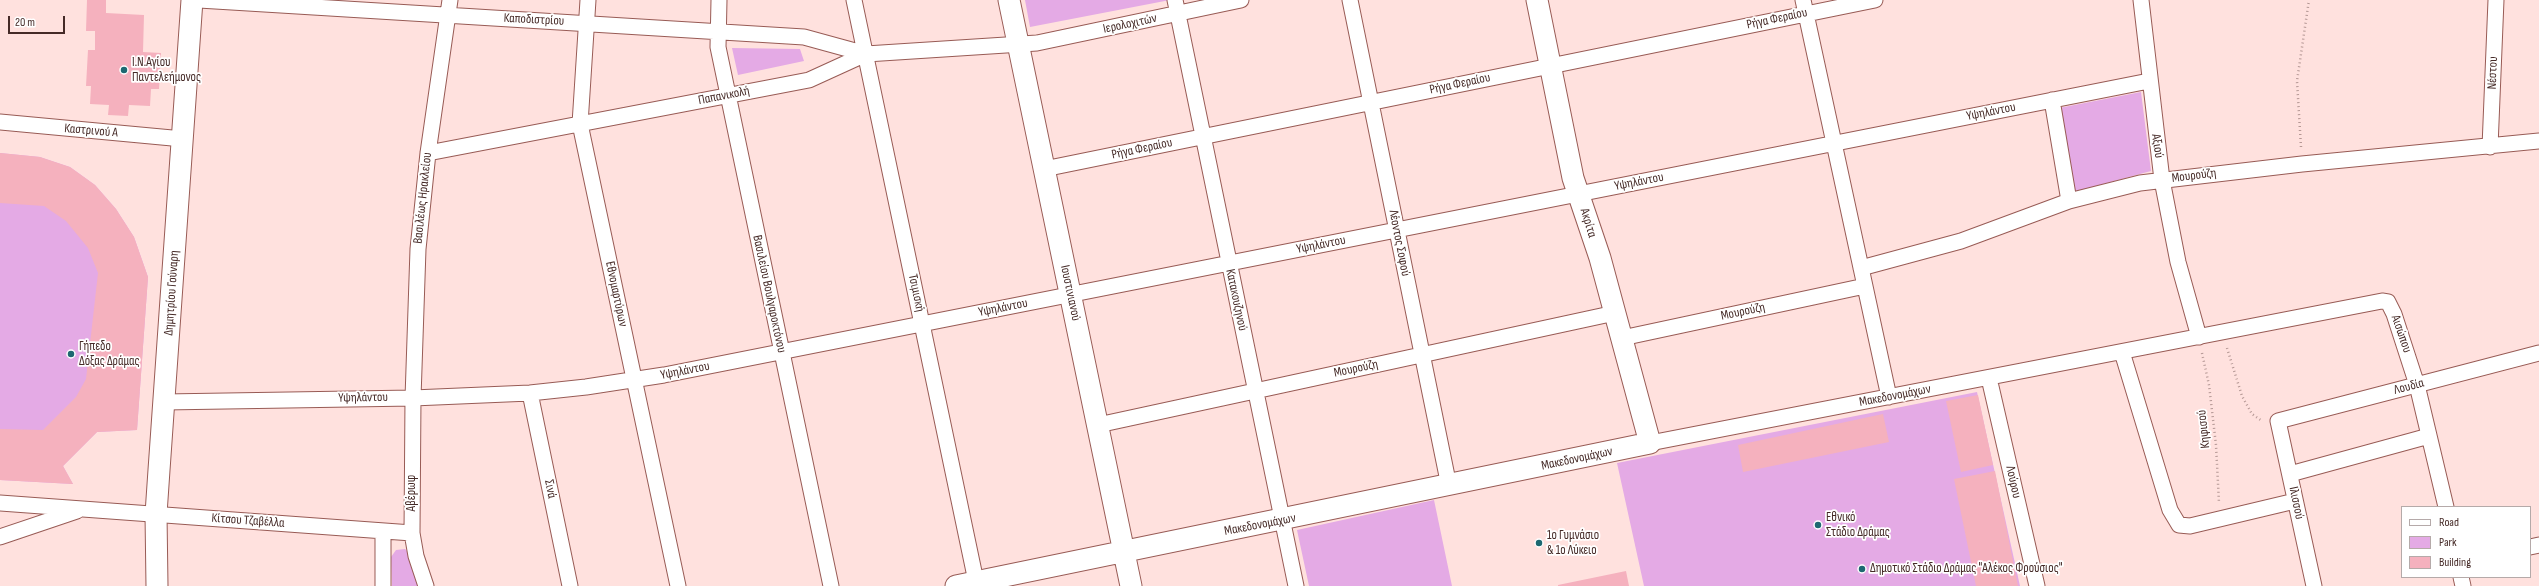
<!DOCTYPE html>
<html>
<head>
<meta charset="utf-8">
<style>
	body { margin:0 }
	#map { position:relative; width:2539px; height:586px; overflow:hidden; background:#ffe1de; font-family:"Sofia Sans Condensed",sans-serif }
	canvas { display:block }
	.legend { position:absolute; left:2401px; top:506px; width:130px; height:72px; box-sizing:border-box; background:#fff; border:1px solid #b5aaa9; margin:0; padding:5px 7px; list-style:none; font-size:12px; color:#452a27 }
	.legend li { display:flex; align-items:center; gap:8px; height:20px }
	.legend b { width:20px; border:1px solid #b5aaa9 }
	.scale { position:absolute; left:8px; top:16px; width:57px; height:18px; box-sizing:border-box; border:2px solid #452a27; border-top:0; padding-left:5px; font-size:12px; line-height:14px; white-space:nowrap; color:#452a27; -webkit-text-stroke:3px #fff; paint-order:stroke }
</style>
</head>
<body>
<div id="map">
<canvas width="2539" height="586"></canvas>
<ul class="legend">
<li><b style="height:5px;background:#fff"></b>Road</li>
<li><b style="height:11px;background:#e4aae5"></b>Park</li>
<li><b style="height:11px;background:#f5b1be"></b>Building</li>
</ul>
<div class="scale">20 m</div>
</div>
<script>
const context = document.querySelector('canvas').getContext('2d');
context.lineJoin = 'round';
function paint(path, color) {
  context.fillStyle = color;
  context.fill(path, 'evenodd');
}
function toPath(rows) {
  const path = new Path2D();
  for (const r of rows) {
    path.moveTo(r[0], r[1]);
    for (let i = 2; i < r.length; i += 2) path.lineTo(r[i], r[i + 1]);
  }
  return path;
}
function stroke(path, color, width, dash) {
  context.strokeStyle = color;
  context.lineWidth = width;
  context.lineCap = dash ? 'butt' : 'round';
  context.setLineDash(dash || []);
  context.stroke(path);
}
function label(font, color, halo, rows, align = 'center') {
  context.font = font + ' "Sofia Sans Condensed",sans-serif';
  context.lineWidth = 3.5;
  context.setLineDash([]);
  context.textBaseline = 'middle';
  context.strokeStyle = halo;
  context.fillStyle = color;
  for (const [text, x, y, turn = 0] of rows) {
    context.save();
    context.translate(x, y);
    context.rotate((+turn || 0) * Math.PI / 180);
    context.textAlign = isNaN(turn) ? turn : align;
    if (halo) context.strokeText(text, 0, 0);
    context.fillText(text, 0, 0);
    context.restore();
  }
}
paint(toPath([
	[1025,0,1170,0,1030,27],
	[732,48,800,49,804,61,738,75],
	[2141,92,2151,171,2074,192,2059,108],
	[0,153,40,157,70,167,95,185,116,209,134,237,148,277,137,430,97,432,63,466,73,484,0,480],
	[1977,392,2020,586,1644,586,1617,463],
	[1434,500,1452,586,1309,586,1297,530],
	[405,549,409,553,420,586,392,586,391,557,396,550]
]), '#e4aae5');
paint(toPath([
	[87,0,106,0,106,13,144,15,143,52,161,53,159,89,151,89,150,106,129,105,128,116,108,115,109,105,90,104,91,86,86,86,88,50,95,50,95,31,86,31],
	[0,153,40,157,70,167,95,185,116,209,134,237,148,277,137,430,97,432,63,466,73,484,0,480,0,429,43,430,76,397,86,379,98,273,88,248,66,221,44,206,0,203],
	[1978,395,1993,465,1961,472,1946,401],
	[1883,414,1889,442,1743,472,1738,445],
	[1995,471,2018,586,1976,586,1954,479],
	[1626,571,1629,586,1558,586,1558,585]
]), '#f5b1be');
const street = toPath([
	[199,0,804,37,866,54],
	[588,0,580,124,678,586],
	[719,0,718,47,831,586],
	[854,0,977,586],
	[1175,0,1296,586],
	[1350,0,1449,486],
	[1803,0,1889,397],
	[2141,0,2162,180,2178,262,2199,337],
	[2052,100,2069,201],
	[0,122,183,139],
	[2490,147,2496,0],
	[428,153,809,80,866,54,1037,43,1241,0],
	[1044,169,1875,0],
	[1861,268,1961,241,2069,201,2140,183,2302,164,2539,141],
	[1622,338,1865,286],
	[2122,352,2170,510,2179,525,2190,526,2295,501],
	[1989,378,2037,586],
	[530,393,570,586],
	[164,402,413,398,530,393,586,387,664,375,2149,81],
	[1098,425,1615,313],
	[1650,443,2382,301,2388,302,2394,314,2417,385,2446,507],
	[2290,474,2429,436],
	[0,503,412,533],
	[0,537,77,511],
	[2530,547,2539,545],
	[2461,577,2463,586],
	[383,586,383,531],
	[426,586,416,556,412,533,413,398,418,249,428,153,450,0],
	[2314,586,2278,421,2539,353]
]);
const secondary = toPath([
	[1009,0,1131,586],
	[157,586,156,514,159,470,192,0],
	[956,586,1650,443,1600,258,1573,178,1537,0]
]);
stroke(street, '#985b55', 17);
stroke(secondary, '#985b55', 23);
stroke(toPath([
	[2301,147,2297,81,2309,0],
	[2227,348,2242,396,2252,414,2262,421],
	[2202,353,2209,385,2216,445,2219,503]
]), '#b59895', 2.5, [1, 3]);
stroke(street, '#fff', 15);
stroke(secondary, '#fff', 21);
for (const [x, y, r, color] of [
	[124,70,4,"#1d6871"],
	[71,354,4,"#1d6871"],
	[1818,525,4,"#1d6871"],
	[1539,543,4,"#1d6871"],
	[1862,569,4,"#1d6871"]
]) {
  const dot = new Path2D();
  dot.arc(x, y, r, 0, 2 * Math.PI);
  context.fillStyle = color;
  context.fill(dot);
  stroke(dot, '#fff', 1.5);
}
label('13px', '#452a27', '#fff', [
	["Ρήγα Φεραίου",1777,19,-12],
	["Καποδιστρίου",534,20,3],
	["Ιερολοχιτών",1130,24,-12],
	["Νέστου",2493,73,-88],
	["Ρήγα Φεραίου",1460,84,-12],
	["Παπανικολή",724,96,-11],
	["Υψηλάντου",1991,112,-11],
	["Καστρινού Α",91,131,5],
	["Αξιού",2157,146,82],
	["Ρήγα Φεραίου",1142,149,-12],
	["Μουρούζη",2194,176,-7],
	["Υψηλάντου",1639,182,-11],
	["Βασιλέως Ηρακλείου",423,198,-84],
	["Ακρίτα",1588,223,73],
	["Λέοντος Σοφού",1399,243,79],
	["Υψηλάντου",1321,245,-11],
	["Δημητρίου Γούναρη",172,293,-86],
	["Τσιμισκή",916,293,78],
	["Ιουστινιανού",1070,293,78],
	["Εθνομαρτύρων",616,294,78],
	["Βασιλείου Βουλγαροκτόνου",769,294,78],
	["Κατακουζηνού",1236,300,78],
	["Υψηλάντου",1003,308,-11],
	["Μουρούζη",1743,312,-12],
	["Αισώπου",2401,334,71],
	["Μουρούζη",1356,369,-12],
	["Υψηλάντου",685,371,-11],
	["Λουδία",2409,387,-15],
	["Μακεδονομάχων",1895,396,-11],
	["Υψηλάντου",363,398,-1],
	["Κηφισού",2204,429,-96],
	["Μακεδονομάχων",1577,459,-12],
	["Λούρου",2013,482,77],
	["Σινά",550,489,78],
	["Αβέρωφ",412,493,-90],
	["Ιλισσού",2296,503,78],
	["Κίτσου Τζαβέλλα",248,521,4],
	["Μακεδονομάχων",1260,525,-11]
]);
label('13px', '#452a27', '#fff', [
	["Ι.Ν.Αγίου",132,63],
	["Παντελεήμονος",132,78],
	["Γήπεδο",79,347],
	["Δόξας Δράμας",79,362],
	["Εθνικό",1826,518],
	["Στάδιο Δράμας",1826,533],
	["1o Γυμνάσιο",1547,536],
	["& 1ο Λύκειο",1547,551],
	["Δημοτικό Στάδιο Δράμας \"Αλέκος Φρούσιος\"",1870,569]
], 'left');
</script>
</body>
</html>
